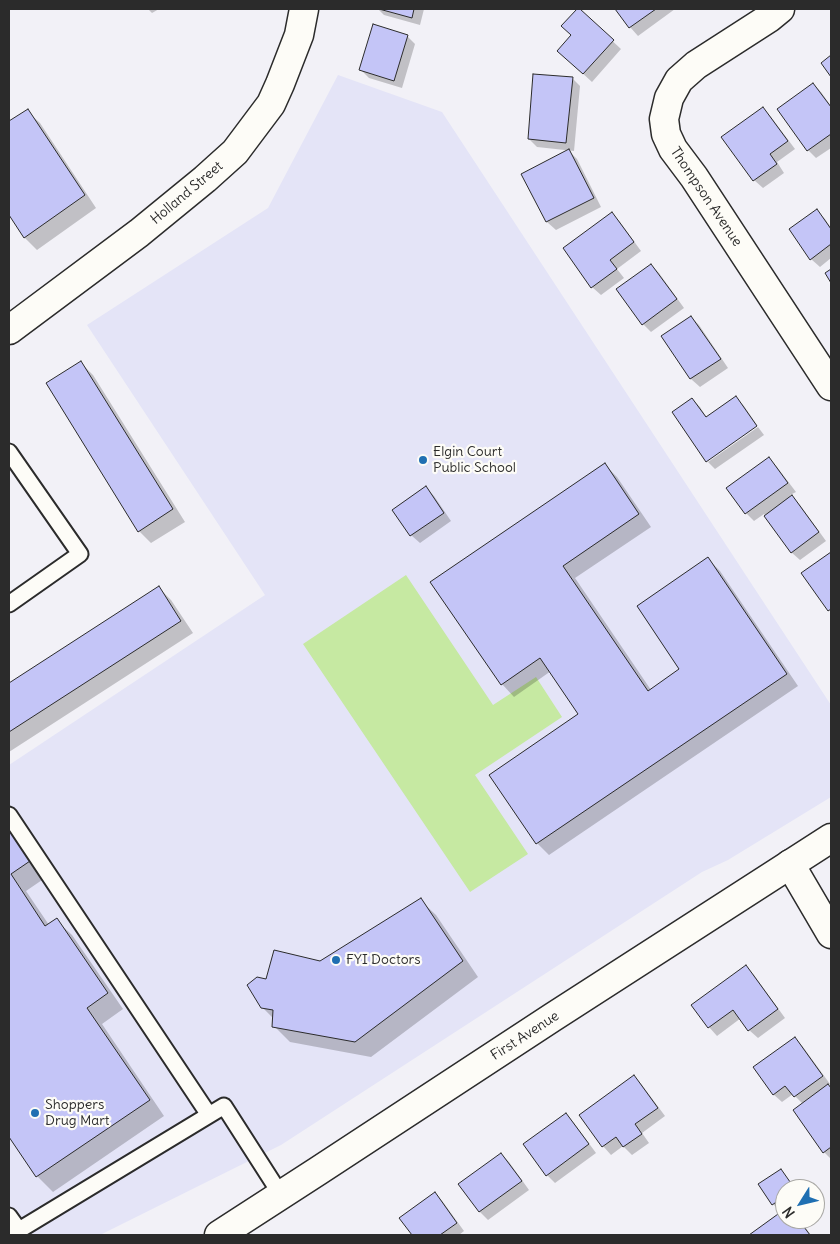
<!DOCTYPE html>
<html>
<head>
<meta charset="utf-8">
<style>
	body { margin:0 }
	#map { position:relative; width:840px; height:1244px; overflow:hidden; background:#f2f1f7; font-family:Delius,sans-serif }
	canvas { display:block }
	.frame { position:absolute; inset:0; border:10px solid #2b2b2b; pointer-events:none }
	.north { position:absolute; left:775px; top:1179px; width:50px; height:50px; box-sizing:border-box; background:#fdfcf7; border:1px solid #a9a8a5; border-radius:50%; rotate:234deg; font-size:14px; font-weight:700; line-height:20px; text-align:center; color:#2b2b2b }
	.north::after { content:''; display:block; margin:auto; width:18px; height:22px; background:#1f6fb2; clip-path:polygon(50% 0,100% 100%,50% 72%,0 100%) }
</style>
</head>
<body>
<div id="map">
<canvas width="840" height="1244"></canvas>
<div class="frame"></div>
<div class="north">N</div>
</div>
<script>
const context = document.querySelector('canvas').getContext('2d');
context.lineJoin = 'round';
function paint(path, color) {
  context.fillStyle = color;
  context.fill(path, 'evenodd');
}
function toPath(rows) {
  const path = new Path2D();
  for (const r of rows) {
    path.moveTo(r[0], r[1]);
    for (let i = 2; i < r.length; i += 2) path.lineTo(r[i], r[i + 1]);
  }
  return path;
}
function stroke(path, color, width, dash) {
  context.strokeStyle = color;
  context.lineWidth = width;
  context.lineCap = dash ? 'butt' : 'round';
  context.setLineDash(dash || []);
  context.stroke(path);
}
function label(font, color, halo, rows, align = 'center') {
  context.font = font + ' Delius,sans-serif';
  context.lineWidth = 4.5;
  context.setLineDash([]);
  context.textBaseline = 'middle';
  context.strokeStyle = halo;
  context.fillStyle = color;
  for (const [text, x, y, turn = 0] of rows) {
    context.save();
    context.translate(x, y);
    context.rotate((+turn || 0) * Math.PI / 180);
    context.textAlign = isNaN(turn) ? turn : align;
    if (halo) context.strokeText(text, 0, 0);
    context.fillText(text, 0, 0);
    context.restore();
  }
}
paint(toPath([
	[338,75,442,112,831,705,831,797,728,860,702,872,281,1145,100,1235,9,1235,9,765,265,595,87,325,268,208]
]), '#e4e4f7');
paint(toPath([
	[406,575,493,705,536,677,562,717,475,775,528,854,470,892,303,644]
]), '#c6e9a2');
paint(toPath([
	[148,9,159,9,152,13],
	[378,9,424,9,420,25,384,15],
	[578,9,621,49,592,82,567,59],
	[616,9,675,9,638,36,630,27],
	[407,36,415,44,402,88,369,78,361,70],
	[572,78,580,86,574,151,537,147,529,139],
	[813,84,821,92,831,106,831,148,816,158,808,150,779,109],
	[763,109,771,117,795,149,777,162,784,173,763,188,754,180,723,137],
	[27,111,40,123,96,208,37,250,25,238,9,212,9,122],
	[569,151,577,159,601,207,556,230,547,222,523,175],
	[816,211,825,219,831,228,831,258,820,267,811,259],
	[612,214,620,222,641,251,617,269,624,278,601,295,592,287],
	[651,265,659,273,684,308,651,332,643,324],
	[691,317,699,325,728,368,700,387,691,379,663,336],
	[81,363,93,375,185,522,151,543,139,531],
	[736,398,744,406,757,425,706,460,692,399,700,407,707,418],
	[758,427,764,435,715,469,708,462],
	[769,458,777,467,796,492,790,495,800,505,826,541,800,560,791,552,764,514,754,521,746,513,728,488],
	[604,464,617,477,651,527,575,578,651,690,681,670,708,559,720,571,798,686,549,855,537,843,580,714,551,671,514,697,502,684],
	[426,488,434,496,451,521,420,543,411,535],
	[831,553,831,612,803,574],
	[159,588,171,600,193,633,9,752,9,685],
	[9,827,45,878,26,891,49,925,56,920,72,935,123,1009,102,1024,164,1116,53,1192,37,1176,9,1135],
	[420,900,436,915,478,977,371,1057,290,1042,274,1026,274,1019,262,1007,267,981,320,962],
	[745,967,754,975,785,1018,758,1038,749,1030,741,1018,717,1036,709,1027],
	[795,1038,803,1047,830,1084,828,1086,831,1089,831,1159,824,1152,803,1104,793,1094,782,1102,773,1094],
	[634,1076,642,1085,665,1116,642,1133,649,1143,632,1155,623,1146,611,1155,603,1146,580,1115],
	[566,1114,574,1123,596,1153,555,1183,547,1175],
	[501,1154,509,1162,529,1190,488,1220,480,1212,460,1184],
	[781,1170,795,1189,785,1189,785,1202,777,1208,773,1204],
	[435,1193,443,1202,464,1231,459,1235,413,1235,401,1218],
	[785,1211,785,1219,799,1219,811,1235,751,1235]
]), '#0003');
const building = toPath([
	[379,9,414,9,412,18,379,9],
	[577,9,580,9,614,40,583,74,557,51,571,35,561,26,577,9],
	[615,9,656,9,629,28,615,9],
	[373,24,408,35,394,81,359,70,373,24],
	[831,55,831,77,821,63,831,55],
	[533,74,573,77,566,143,528,139,533,74],
	[813,83,831,107,831,134,807,151,777,109,813,83],
	[763,107,788,141,770,154,777,164,753,181,721,137,763,107],
	[28,109,85,195,24,238,9,215,9,121,28,109],
	[569,149,594,198,546,222,521,174,569,149],
	[817,209,831,229,831,244,810,260,789,229,817,209],
	[612,212,634,242,610,260,617,269,591,288,563,248,612,212],
	[651,264,677,299,642,325,616,289,651,264],
	[831,269,831,283,825,273,831,269],
	[691,316,721,359,690,379,661,336,691,316],
	[81,361,173,509,138,532,46,383,81,361],
	[736,396,757,426,706,462,672,412,692,398,706,417,736,396],
	[769,457,788,483,745,514,726,488,769,457],
	[605,463,639,514,563,566,648,691,679,669,637,606,708,557,787,674,536,844,489,775,578,714,540,658,501,685,430,582,605,463],
	[426,486,444,513,410,536,392,510,426,486],
	[792,495,819,532,791,553,764,516,792,495],
	[831,552,831,609,828,611,801,573,831,552],
	[159,586,181,621,9,732,9,683,159,586],
	[9,830,30,861,11,874,45,926,57,918,108,993,87,1008,150,1100,36,1177,9,1137,9,830],
	[421,898,463,961,355,1042,272,1027,273,1010,261,1008,247,985,257,977,266,979,274,950,320,961,421,898],
	[746,965,778,1009,748,1031,733,1010,708,1028,691,1005,746,965],
	[795,1037,823,1076,794,1097,785,1086,773,1095,753,1067,795,1037],
	[634,1075,658,1108,635,1124,642,1134,623,1147,616,1137,602,1147,579,1115,634,1075],
	[828,1084,831,1088,831,1147,823,1153,793,1110,828,1084],
	[566,1113,589,1144,546,1176,523,1144,566,1113],
	[501,1153,522,1181,479,1212,458,1184,501,1153],
	[781,1169,795,1189,785,1189,785,1196,772,1205,758,1184,781,1169],
	[435,1192,457,1223,440,1235,412,1235,399,1218,435,1192],
	[785,1209,785,1219,798,1219,810,1235,749,1235,785,1209]
]);
paint(building, '#c4c5f7');
stroke(building, '#2b2b2b', 1);
const service = toPath([
	[9,452,80,554,9,604],
	[9,815,209,1115],
	[9,1216,19,1230],
	[11,1235,224,1106,281,1195]
]);
const minor = toPath([
	[780,9,769,18,696,65,679,80,669,98,664,119,666,134,673,149,694,177,831,386],
	[9,330,139,233,205,179,235,152,271,104,280,84,299,35,304,9],
	[790,864,831,934]
]);
const tertiary = toPath([
	[219,1235,318,1171,553,1017,831,838]
]);
stroke(service, '#2b2b2b', 19);
stroke(minor, '#2b2b2b', 31);
stroke(tertiary, '#2b2b2b', 31);
stroke(service, '#fdfcf7', 15);
stroke(minor, '#fdfcf7', 28);
stroke(tertiary, '#fdfcf7', 28);
for (const [x, y, r, color] of [
	[423,460,5,"#1f6fb2"],
	[336,960,5,"#1f6fb2"],
	[35,1113,5,"#1f6fb2"]
]) {
  const dot = new Path2D();
  dot.arc(x, y, r, 0, 2 * Math.PI);
  context.fillStyle = color;
  context.fill(dot);
  stroke(dot, '#fdfcf7', 2);
}
label('14px', '#2b2b2b', '#fdfcf7', [
	["Holland Street",187,193,-40],
	["Thompson Avenue",706,197,56],
	["First Avenue",525,1036,-33]
]);
label('14px', '#2b2b2b', '#fdfcf7', [
	["Elgin Court",433,452],
	["Public School",433,468],
	["FYI Doctors",346,960],
	["Shoppers",45,1105],
	["Drug Mart",45,1121]
], 'left');
</script>
</body>
</html>
